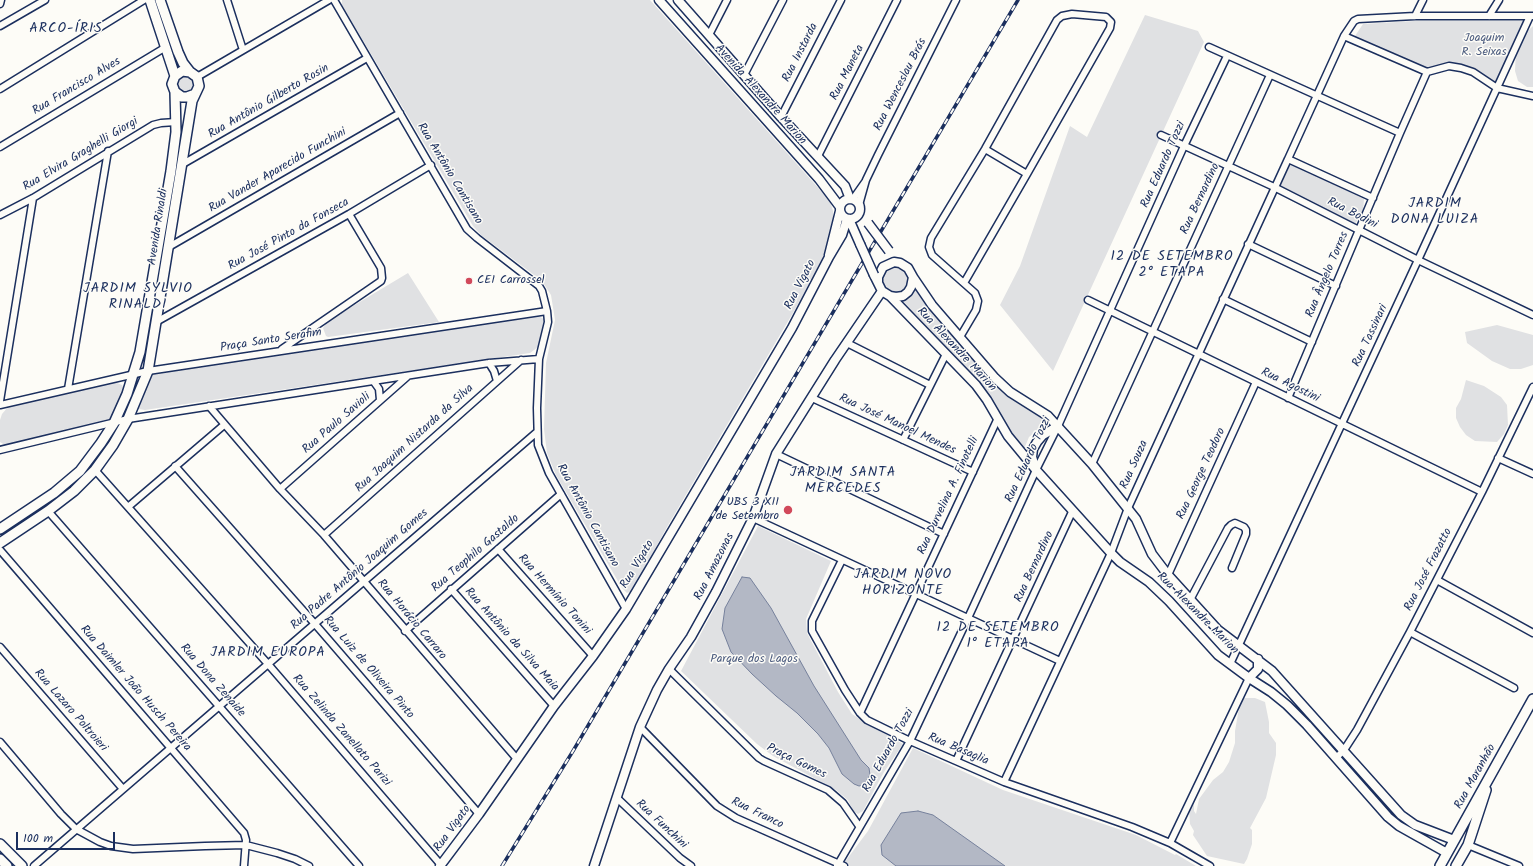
<!DOCTYPE html>
<html>
<head>
<meta charset="utf-8">
<style>
	body { margin:0 }
	#map { position:relative; width:1533px; height:866px; overflow:hidden; background:#fdfcf7; font-family:Kalam,sans-serif }
	canvas { display:block }
	.scale { position:absolute; left:16px; top:832px; width:99px; height:18px; box-sizing:border-box; border:2px solid #1b2f5e; border-top:0; padding-left:5px; font-size:12px; line-height:14px; white-space:nowrap; color:#1b2f5e; -webkit-text-stroke:3px #fdfcf7; paint-order:stroke }
</style>
</head>
<body>
<div id="map">
<canvas width="1533" height="866"></canvas>
<div class="scale">100 m</div>
</div>
<script>
const context = document.querySelector('canvas').getContext('2d');
context.lineJoin = 'round';
function paint(path, color) {
  context.fillStyle = color;
  context.fill(path, 'evenodd');
}
function toPath(rows) {
  const path = new Path2D();
  for (const r of rows) {
    if (r.length === 3) {
      path.moveTo(r[0] + r[2], r[1]);
      path.arc(r[0], r[1], r[2], 0, 2 * Math.PI);
      continue;
    }
    path.moveTo(r[0], r[1]);
    for (let i = 2; i < r.length; i += 2) path.lineTo(r[i], r[i + 1]);
  }
  return path;
}
function stroke(path, color, width, dash) {
  context.strokeStyle = color;
  context.lineWidth = width;
  context.lineCap = dash ? 'butt' : 'round';
  context.setLineDash(dash || []);
  context.stroke(path);
}
function label(font, color, halo, rows, align = 'center') {
  context.font = font + ' Kalam,sans-serif';
  context.lineWidth = 3;
  context.setLineDash([]);
  context.textBaseline = 'middle';
  context.strokeStyle = halo;
  context.fillStyle = color;
  for (const [text, x, y, turn = 0] of rows) {
    context.save();
    context.translate(x, y);
    context.rotate((+turn || 0) * Math.PI / 180);
    context.textAlign = isNaN(turn) ? turn : align;
    if (halo) context.strokeText(text, 0, 0);
    context.fillText(text, 0, 0);
    context.restore();
  }
}
paint(toPath([
	[342,0,650,0,830,201,833,211,833,219,824,255,797,306,667,527,632,591,627,593,622,588,556,475,547,453,544,429,546,363,555,320,551,295,542,281,481,235,473,226,342,5],
	[1145,15,1198,31,1204,42,1053,371,1000,305,1020,266,1070,126,1087,137],
	[1414,21,1524,21,1495,84,1474,69,1449,64,1426,68,1355,36,1363,24],
	[1533,26,1533,87,1527,87,1518,81,1515,71,1516,50,1518,40],
	[186,84,9],
	[1288,162,1364,199,1363,213,1354,225,1277,186],
	[892,265,901,266,910,276,907,289,899,294,889,293,882,285,881,275,884,271],
	[408,273,439,322,328,337,326,336,323,328,328,321],
	[915,289,1006,395,1038,414,1048,424,1047,428,1034,433,1029,437,1024,449,1015,440,997,408,983,388,902,300,909,296],
	[539,316,545,320,546,324,538,347,530,353,145,410,139,409,138,404,151,374,156,373],
	[1497,325,1533,335,1533,365,1521,369,1510,369,1492,361,1467,343,1465,332],
	[1466,380,1484,386,1501,397,1507,405,1508,425,1504,434,1497,442,1475,441,1466,435,1460,427,1456,418,1456,408,1461,399],
	[115,382,122,385,124,389,114,416,111,419,5,445,0,442,0,420,2,414,8,407],
	[117,430,118,431,91,468,68,491,0,537,0,534,48,502,114,431],
	[758,526,831,561,806,619,807,633,838,692,852,714,864,722,903,744,884,772,863,811,858,814,853,811,848,800,836,790,773,756,757,744,681,671],
	[1243,698,1255,698,1265,702,1269,722,1269,733,1276,743,1276,755,1266,798,1250,828,1252,830,1252,844,1247,859,1244,864,1207,856,1193,835,1194,831,1190,824,1189,809,1194,804,1194,811,1196,814,1199,799,1213,780,1223,772,1229,762,1235,743,1235,731,1239,708],
	[913,748,1003,790,1136,835,1175,855,1176,854,1196,866,850,866,844,863,868,831]
]), '#e0e1e3');
const water = toPath([
	[742,577,750,578,771,608,814,686,861,760,869,768,870,775,864,785,859,786,854,784,842,774,829,748,818,734,797,713,776,696,752,674,731,652,722,629,725,608,742,577],
	[918,811,933,815,1005,866,896,866,882,855,881,845,901,813,918,811]
]);
paint(water, '#b3b8c5');
stroke(water, '#76819c', 1);
const minor = toPath([
	[227,0,243,50],
	[334,0,467,229,477,238,539,286,542,291,547,311,548,322,539,359,537,408,538,445,549,473,626,609],
	[0,4,1,0],
	[1415,16,1423,0],
	[1489,16,1499,0],
	[0,26,45,0],
	[709,35,727,0],
	[1344,36,1427,72,1449,66,1461,68,1473,72,1497,88,1533,96],
	[1209,47,1400,133],
	[744,75,783,0],
	[197,77,329,0],
	[0,89,144,0],
	[781,117,841,0],
	[1161,135,1274,187,1418,260,1533,315],
	[0,147,166,47],
	[985,149,1027,174],
	[818,156,897,0],
	[181,165,367,58],
	[1373,198,1288,159,1344,36,1354,21,1358,19,1415,16,1533,16],
	[853,199,865,182],
	[859,205,866,180,878,155,956,0],
	[0,215,33,198,153,125,161,123,176,122],
	[1248,244,1336,286],
	[167,248,400,113],
	[1223,299,1312,342],
	[1088,300,1482,492],
	[156,322,349,214,431,165],
	[960,337,976,310,978,301,975,293,932,255,929,247,931,238,985,149,1057,20,1062,16,1072,14,1106,17,1111,22,1110,28,1027,174,964,283],
	[847,343,930,385],
	[282,349,381,281,382,278,381,268,349,214],
	[489,363,494,371,497,381],
	[374,382,379,389,380,400],
	[68,389,108,151],
	[812,398,973,472],
	[1288,398,1400,133,1427,72],
	[0,401,33,198],
	[0,405,148,371,547,311],
	[209,406,280,489,324,535,517,759],
	[903,440,946,354],
	[0,450,128,419,489,363,539,359],
	[776,454,944,534],
	[1498,458,1533,474],
	[1092,464,1270,75],
	[175,466,315,624,479,814],
	[95,470,268,664,441,865],
	[280,489,408,376],
	[128,507,224,425],
	[48,511,359,866],
	[753,518,1060,661],
	[324,535,521,360],
	[498,549,593,656],
	[0,550,244,833,246,840,244,866],
	[842,560,812,621,812,631,845,690,860,713,867,720,910,741,1004,782,1132,827,1170,843,1210,866],
	[1168,575,1256,382],
	[1437,580,1533,633],
	[451,589,554,706],
	[1190,600,1228,528,1231,525,1235,523,1244,527,1246,530,1246,534,1232,568],
	[405,631,561,494],
	[1410,632,1514,688],
	[0,647,123,789],
	[1230,664,1418,260,1530,16],
	[669,669,759,758,764,761,828,790,843,803,859,826],
	[860,713,998,418],
	[640,727,717,806,736,818,844,866],
	[0,742,61,814,76,829,100,842,111,846,133,849,205,846,246,845,277,853,295,859,309,866],
	[1336,758,1344,750,1357,730,1410,632,1482,492,1533,387],
	[956,761,1072,512],
	[1004,782,1111,553,1128,508,1288,159],
	[617,798,680,858,691,866],
	[1170,843,1249,678],
	[1468,845,1519,866],
	[34,866,537,432],
	[837,866,910,741,968,618,1036,470,1058,426,1184,146,1227,56]
]);
const tertiary = toPath([
	[659,0,819,179,840,207],
	[678,0,781,117,845,186,850,199],
	[850,209,10],
	[849,219,860,244],
	[829,255,840,211],
	[874,275,882,291,890,296,896,297,903,296,908,292,911,287,913,277,908,268,900,263,894,262,883,267,878,277,878,282],
	[913,277,932,305,995,378,1010,392,1048,416,1092,464,1136,519,1152,554,1168,575,1218,630,1272,671,1401,815,1415,825,1454,840],
	[890,296,976,385,987,400,1008,436,1036,470,1111,553,1120,562,1149,582,1169,601,1218,655,1249,678,1271,692,1287,705,1307,725,1388,817,1399,826,1447,853],
	[1035,467,1032,457,1033,449,1037,442,1043,435,1058,426],
	[1249,678,1258,669,1258,659],
	[440,866,479,814,554,706,593,656,626,609,792,328,829,257,842,235,847,219],
	[594,866,640,727,657,690,669,669,691,637,716,592,753,518,776,454,835,360,882,291]
]);
const secondary = toPath([
	[150,0,175,76],
	[160,0,178,52,183,63,190,72],
	[0,529,54,493,80,471,101,443,114,423,127,394,140,352,171,171,176,132,175,92],
	[0,543,48,511,74,491,95,470,113,445,128,419,148,371,192,101,199,86,197,77,190,72,182,71,175,76,172,84,175,92,182,97,187,97,195,94],
	[0,844,22,866],
	[0,859,7,866],
	[1440,866,1533,699],
	[1456,866,1468,845,1486,790]
]);
stroke(minor, '#1b2f5e', 9);
stroke(tertiary, '#1b2f5e', 11);
stroke(secondary, '#1b2f5e', 12);
stroke(minor, '#fdfcf7', 6);
stroke(tertiary, '#fdfcf7', 8);
stroke(secondary, '#fdfcf7', 9);
const rail = toPath([
	[502,866,573,751,1018,0]
]);
stroke(rail, '#1b2f5e', 3.5);
stroke(rail, '#fdfcf7', 2, [6]);
const tertiaryBridge = toPath([
	[868,223,889,251],
	[860,244,874,275]
]);
stroke(tertiaryBridge, '#1b2f5e', 11, []);
stroke(tertiaryBridge, '#fdfcf7', 8);
for (const [x, y, r, color] of [
	[469,281,4,"#d1495b"],
	[788,510,5,"#d1495b"]
]) {
  const dot = new Path2D();
  dot.arc(x, y, r, 0, 2 * Math.PI);
  context.fillStyle = color;
  context.fill(dot);
  stroke(dot, '#fdfcf7', 1.5);
}
label('12px', '#4c5c7f', '#fdfcf7', [
	["Joaquim",1484,39],
	["R. Seixas",1484,53],
	["Parque dos Lagos",754,660]
]);
label('12px', '#1b2f5e', '#fdfcf7', [
	["Rua Instarda",801,53,-63],
	["Rua Maneta",848,73,-63],
	["Rua Wenceslau Brás",901,85,-63],
	["Rua Francisco Alves",77,87,-31],
	["Avenida Alexandre Marion",760,95,48],
	["Rua Antônio Gilberto Rosin",269,102,-30],
	["Rua Elvira Graghelli Giorgi",81,155,-31],
	["Rua Eduardo Tozzi",1164,165,-66],
	["Rua Vander Aparecido Funchini",278,171,-30],
	["Rua Antônio Cantisano",449,174,59],
	["Rua Bernardino",1201,199,-65],
	["Rua Bodini",1352,214,27],
	["Avenida Rinaldi",159,227,-81],
	["Rua José Pinto da Fonseca",289,235,-29],
	["Rua Ângelo Torres",1328,275,-67],
	["Rua Vigato",801,285,-63],
	["Rua Tassinari",1371,336,-65],
	["Praça Santo Serafim",271,341,-9],
	["Rua Alexandre Marion",956,350,47],
	["Rua Agostini",1290,386,26],
	["Rua Paulo Savioli",337,424,-41],
	["Rua José Manoel Mendes",897,425,25],
	["Rua Joaquim Nistarda da Silva",415,439,-42],
	["Rua Eduardo Tozzi",1029,460,-65],
	["Rua Souza",1135,465,-66],
	["Rua George Teodoro",1202,474,-65],
	["Rua Durvelina A. Finotelli",949,496,-65],
	["Rua Antônio Cantisano",587,516,61],
	["Rua Teophilo Gastaldo",476,554,-41],
	["Rua Vigato",638,565,-59],
	["Rua Amazonas",715,567,-63],
	["Rua Bernardino",1035,567,-65],
	["Rua Padre Antônio Joaquim Gomes",360,570,-41],
	["Rua José Frazatto",1429,570,-63],
	["Rua Hermínio Tonini",554,595,48],
	["Rua Alexandre Marion",1197,614,45],
	["Rua Horácio Carraro",411,620,50],
	["Rua Antônio da Silva Maia",511,640,48],
	["Rua Luiz de Oliveira Pinto",368,668,49],
	["Rua Dona Zenaide",212,681,49],
	["Rua Daimler João Husch Pereira",135,689,49],
	["Rua Lazaro Poltroieri",70,711,49],
	["Rua Zelinda Zanellato Parizi",341,731,49],
	["Rua Basaglia",958,750,23],
	["Rua Eduardo Tozzi",889,751,-61],
	["Praça Gomes",796,762,26],
	["Rua Maranhão",1476,777,-61],
	["Rua Franco",757,814,26],
	["Rua Funchini",661,825,43],
	["Rua Vigato",453,829,-54]
]);
label('12px', '#1b2f5e', '#fdfcf7', [
	["CEI Carrossel",477,281],
	["UBS 3 XII",779,503,"right"],
	["de Setembro",779,517,"right"]
], 'left');
context.letterSpacing = '1px';
label('14px', '#1b2f5e', '#fdfcf7', [
	["ARCO-ÍRIS",66,30],
	["JARDIM",1435,205],
	["DONA LUIZA",1435,221],
	["12 DE SETEMBRO",1172,258],
	["2° ETAPA",1172,274],
	["JARDIM SYLVIO",138,290],
	["RINALDI",138,306],
	["JARDIM SANTA",843,474],
	["MERCEDES",843,490],
	["JARDIM NOVO",903,576],
	["HORIZONTE",903,592],
	["12 DE SETEMBRO",998,629],
	["1° ETAPA",998,645],
	["JARDIM EUROPA",268,654]
]);
context.letterSpacing = '0px';
</script>
</body>
</html>
